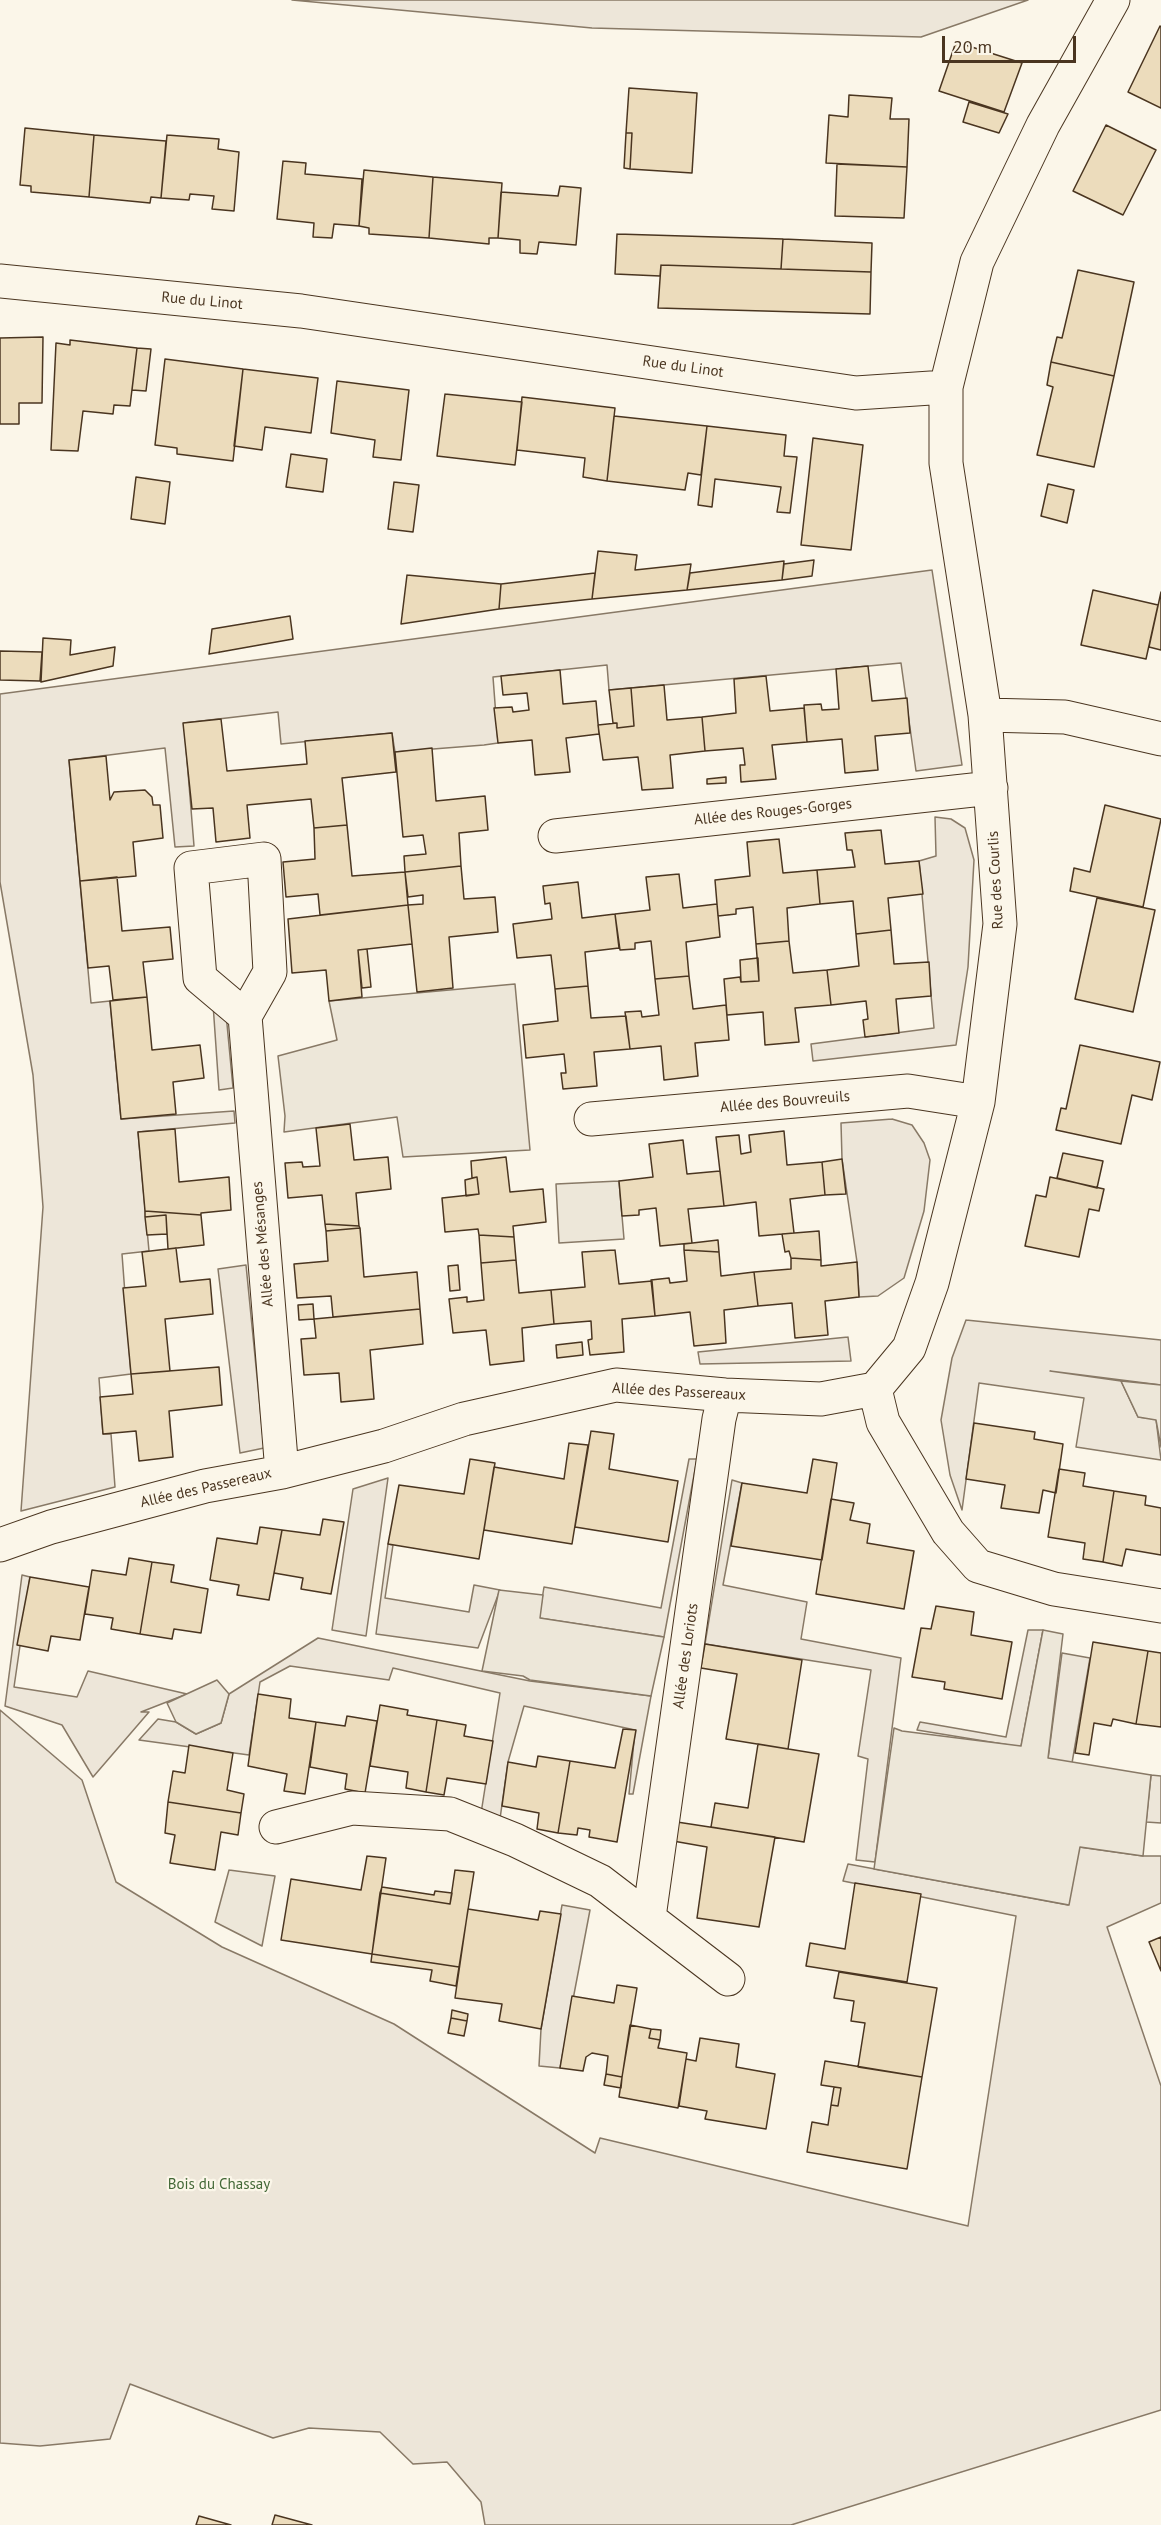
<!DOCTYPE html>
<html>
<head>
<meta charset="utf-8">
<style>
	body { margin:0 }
	#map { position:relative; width:1161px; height:2525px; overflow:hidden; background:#fbf6e9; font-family:"PT Sans",sans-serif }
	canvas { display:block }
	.scale { position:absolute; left:942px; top:36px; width:134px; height:27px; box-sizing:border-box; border:3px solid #4a3520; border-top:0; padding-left:8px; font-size:18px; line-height:21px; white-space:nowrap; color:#4a3520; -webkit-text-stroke:4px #fbf6e9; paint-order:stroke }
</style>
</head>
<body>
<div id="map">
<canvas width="1161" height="2525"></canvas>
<div class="scale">20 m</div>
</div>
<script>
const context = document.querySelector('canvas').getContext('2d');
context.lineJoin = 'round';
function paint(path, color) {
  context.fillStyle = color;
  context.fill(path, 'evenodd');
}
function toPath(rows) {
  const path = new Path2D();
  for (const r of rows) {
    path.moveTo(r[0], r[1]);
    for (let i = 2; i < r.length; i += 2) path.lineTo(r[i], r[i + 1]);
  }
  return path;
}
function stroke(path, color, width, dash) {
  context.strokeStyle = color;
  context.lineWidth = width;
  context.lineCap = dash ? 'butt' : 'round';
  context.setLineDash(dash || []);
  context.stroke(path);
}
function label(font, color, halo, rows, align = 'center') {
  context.font = font + ' "PT Sans",sans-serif';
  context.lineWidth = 4.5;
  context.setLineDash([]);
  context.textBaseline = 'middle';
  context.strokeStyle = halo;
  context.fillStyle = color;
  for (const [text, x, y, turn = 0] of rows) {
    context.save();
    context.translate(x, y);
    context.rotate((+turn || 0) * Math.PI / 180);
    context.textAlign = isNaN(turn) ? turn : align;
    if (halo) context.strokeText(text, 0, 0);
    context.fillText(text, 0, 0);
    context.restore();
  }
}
const green = toPath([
	[292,0,1028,0,921,37,592,28,292,0],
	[932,570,962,765,916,771,901,663,609,690,607,665,493,677,498,743,484,745,395,752,392,733,281,744,278,712,184,723,194,846,175,847,165,748,69,760,91,1003,110,1001,121,1119,234,1111,235,1123,138,1132,149,1251,122,1254,131,1374,99,1378,103,1434,111,1434,115,1487,21,1511,43,1207,33,1075,0,882,0,694,932,570],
	[935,817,951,819,965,828,974,860,968,967,956,1045,813,1061,811,1044,934,1028,919,861,936,856,935,817],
	[225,1003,233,1088,219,1090,213,1004,225,1003],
	[892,1119,912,1125,924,1143,930,1160,924,1211,904,1278,878,1296,859,1297,857,1262,842,1159,841,1123,892,1119],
	[246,1265,264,1448,240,1453,218,1269,246,1265],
	[966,1320,1161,1340,1161,1385,1050,1371,1121,1381,1138,1417,1156,1419,1161,1460,1076,1447,1084,1398,979,1383,962,1510,950,1475,941,1420,952,1358,966,1320],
	[848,1337,851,1361,700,1364,698,1352,848,1337],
	[689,1459,697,1459,664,1637,539,1618,544,1587,661,1608,689,1459],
	[388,1478,366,1636,332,1630,353,1489,388,1478],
	[732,1480,742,1483,723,1585,807,1602,801,1639,901,1658,875,1862,856,1860,868,1759,858,1756,871,1670,705,1644,732,1480],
	[388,1544,393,1545,385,1598,469,1612,474,1585,500,1590,478,1648,376,1634,388,1544],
	[22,1575,30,1577,14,1687,77,1697,88,1671,187,1694,141,1712,149,1712,93,1777,62,1725,5,1706,22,1575],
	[1028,1630,1043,1630,1021,1747,917,1730,920,1722,1006,1737,1028,1630],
	[318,1638,530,1681,651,1696,633,1794,629,1794,635,1730,524,1706,508,1762,498,1833,479,1826,500,1693,393,1668,389,1680,290,1666,260,1682,249,1755,139,1740,158,1719,176,1722,196,1734,221,1723,229,1694,318,1638],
	[1062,1653,1090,1658,1072,1763,1048,1759,1062,1653],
	[0,1710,82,1780,116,1882,222,1947,394,2024,595,2153,600,2138,968,2226,1016,1916,843,1881,848,1864,1068,1905,1079,1847,1143,1856,1161,1856,1161,1903,1107,1927,1161,2086,1161,2410,791,2525,485,2525,481,2502,447,2462,413,2464,380,2432,309,2428,273,2438,130,2384,110,2439,40,2446,0,2443,0,1710],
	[1151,1775,1161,1776,1161,1823,1146,1822,1151,1775],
	[562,1905,590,1910,560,2068,539,2066,541,2029,562,1905]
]);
paint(green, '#ede6d9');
stroke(green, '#887966', 1.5);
const parking = toPath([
	[515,984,530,1150,403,1157,397,1117,284,1132,285,1116,278,1056,337,1040,329,1001,515,984],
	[619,1181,624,1239,559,1243,556,1184,619,1181],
	[1121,1381,1161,1385,1161,1447,1156,1420,1138,1417,1121,1381],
	[499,1590,543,1595,540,1618,664,1637,651,1696,530,1680,523,1676,482,1671,499,1590],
	[1043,1630,1063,1634,1048,1758,1151,1775,1143,1856,1080,1847,1069,1905,874,1869,894,1728,902,1731,1021,1746,1043,1630],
	[217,1680,229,1694,221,1723,196,1734,176,1722,167,1703,217,1680],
	[229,1870,275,1876,262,1946,215,1922,229,1870]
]);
paint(parking, '#ede7d9');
stroke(parking, '#887966', 1.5);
const building = toPath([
	[1160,26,1161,27,1161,108,1128,92,1160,26],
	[956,42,1022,63,1004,112,939,91,956,42],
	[629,88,697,93,692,173,630,169,632,133,626,133,629,88],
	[849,95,892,98,890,119,909,119,907,167,826,163,829,115,848,117,849,95],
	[969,102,1008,114,999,133,963,122,969,102],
	[1106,125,1156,150,1123,215,1073,191,1106,125],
	[25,128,94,135,89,197,31,192,31,186,20,185,25,128],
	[626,133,632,133,630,169,624,168,626,133],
	[94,135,166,141,161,198,151,197,150,203,89,197,94,135],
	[167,135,219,139,218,149,239,152,234,211,212,209,214,196,190,194,189,200,161,198,167,135],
	[283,161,306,163,305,174,362,179,359,226,334,224,332,238,313,237,314,223,277,219,283,161],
	[837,164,907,167,904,218,835,216,837,164],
	[364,170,433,177,429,238,369,234,369,228,359,226,364,170],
	[433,177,502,183,498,238,489,238,489,244,429,238,433,177],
	[560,186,581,188,576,245,539,242,537,254,520,253,520,240,498,238,501,192,558,196,560,186],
	[617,234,783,239,781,269,661,265,660,276,615,274,617,234],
	[783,239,872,243,871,272,781,269,783,239],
	[661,265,871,272,870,314,658,308,661,265],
	[1078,270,1134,282,1114,376,1051,362,1057,337,1062,338,1078,270],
	[43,337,42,403,19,403,19,424,0,424,0,338,43,337],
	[70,340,137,348,130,406,114,405,113,414,83,411,78,451,51,450,56,343,70,345,70,340],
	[137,348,151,349,146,391,132,390,137,348],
	[165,359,243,369,233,461,177,454,177,448,155,445,165,359],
	[1051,362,1114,376,1094,467,1037,455,1053,387,1047,385,1051,362],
	[243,369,318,378,311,433,265,427,262,450,234,446,243,369],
	[337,381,409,390,401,460,373,457,375,440,331,433,337,381],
	[445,394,522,402,515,465,437,456,445,394],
	[522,397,615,408,607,481,583,477,585,458,517,450,522,397],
	[614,416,707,426,701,475,688,473,685,490,607,481,614,416],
	[707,426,786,435,784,456,797,457,790,513,777,512,781,487,715,479,712,507,698,505,707,426],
	[813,438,863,445,851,550,801,545,813,438],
	[291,454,327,459,323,492,286,487,291,454],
	[136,477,170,482,165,524,131,519,136,477],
	[394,482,419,485,413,532,388,529,394,482],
	[1048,484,1074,490,1067,523,1041,516,1048,484],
	[598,551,637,555,635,570,691,564,687,590,592,599,598,551],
	[814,560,812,576,782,580,784,564,814,560],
	[784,561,782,580,687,590,690,573,784,561],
	[595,573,592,599,499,609,501,584,595,573],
	[407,575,501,584,499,609,401,624,407,575],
	[1093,590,1158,605,1146,659,1081,645,1093,590],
	[1161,592,1161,650,1149,647,1161,592],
	[290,616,293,639,209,654,212,629,290,616],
	[43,638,71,640,70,655,115,647,113,666,41,682,43,638],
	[0,651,42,652,40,681,0,680,0,651],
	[868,666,872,701,907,698,910,733,875,736,878,770,845,773,842,739,807,742,804,705,821,704,822,710,839,709,836,669,868,666],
	[560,670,563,704,596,701,599,734,566,738,570,772,535,775,532,740,498,743,494,708,512,707,513,712,529,710,527,693,503,695,501,676,560,670],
	[766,676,770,711,804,708,807,742,772,745,776,779,741,782,740,765,745,765,743,748,705,751,702,717,736,713,734,679,766,676],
	[664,685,667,720,702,717,705,751,670,755,673,788,642,790,638,757,603,760,598,725,617,723,617,728,634,726,631,688,664,685],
	[631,688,634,726,617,728,617,723,613,723,609,690,631,688],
	[221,719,227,771,307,764,305,741,392,733,396,772,342,778,347,825,314,828,311,799,247,805,250,838,216,842,213,808,192,809,183,723,221,719],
	[432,748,436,801,485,796,488,830,459,833,461,866,405,872,404,856,426,854,423,835,403,837,395,752,432,748],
	[106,756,110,800,114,792,145,790,152,797,153,805,160,805,163,838,133,842,136,876,80,881,69,760,106,756],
	[726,777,726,783,707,784,707,779,726,777],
	[1105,805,1161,819,1143,907,1070,891,1074,868,1090,872,1105,805],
	[347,825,352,876,405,872,408,905,320,915,318,894,286,897,283,862,315,859,314,828,347,825],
	[881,830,885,864,919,861,923,894,888,898,891,930,856,934,853,901,820,904,817,870,855,867,852,850,847,850,845,833,881,830],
	[779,839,783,873,817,870,820,904,787,908,789,941,756,944,753,907,736,909,736,914,718,916,715,880,750,876,747,842,779,839],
	[461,866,464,899,495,897,498,932,449,937,453,988,417,992,408,905,423,904,423,895,408,897,405,872,461,866],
	[679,874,683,908,717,904,720,937,686,942,689,976,655,979,651,941,635,943,635,949,620,950,615,914,650,910,646,877,679,874],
	[117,877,122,931,170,927,173,959,143,962,147,997,113,1000,109,966,88,968,80,881,117,877],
	[578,882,582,918,615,914,619,948,585,952,588,986,555,989,551,955,517,958,513,924,552,919,550,903,545,904,543,886,578,882],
	[1097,898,1155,910,1133,1012,1075,999,1097,898],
	[408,905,412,944,358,950,362,997,329,1001,326,970,292,973,288,919,408,905],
	[891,930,894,964,929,962,931,996,896,999,899,1033,865,1037,863,1020,868,1019,866,1001,831,1005,827,970,859,966,856,934,891,930],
	[789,941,793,973,827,970,831,1005,795,1008,799,1042,765,1045,763,1012,727,1015,724,979,740,977,741,982,759,981,756,944,789,941],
	[367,949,371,987,362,988,358,950,367,949],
	[758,958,759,981,741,982,740,960,758,958],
	[689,976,693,1009,726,1005,729,1040,695,1043,698,1076,664,1080,661,1046,630,1049,625,1012,641,1011,642,1017,659,1015,655,979,689,976],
	[588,986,591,1018,626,1016,630,1049,594,1052,597,1086,563,1089,561,1073,566,1073,564,1054,526,1058,523,1025,558,1021,555,989,588,986],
	[147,997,152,1050,200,1045,204,1078,173,1082,176,1114,121,1119,110,1001,147,997],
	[1080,1045,1160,1062,1152,1100,1132,1095,1121,1144,1056,1130,1061,1108,1066,1109,1080,1045],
	[350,1124,354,1160,388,1157,391,1189,356,1193,359,1226,325,1224,322,1195,288,1198,285,1163,302,1162,303,1167,320,1166,316,1128,350,1124],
	[175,1129,179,1182,229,1177,231,1210,201,1213,201,1215,145,1211,138,1132,175,1129],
	[784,1131,787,1165,822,1162,825,1195,790,1199,794,1233,759,1236,756,1202,724,1206,716,1137,739,1135,741,1154,751,1152,749,1135,784,1131],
	[683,1140,687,1174,720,1171,724,1206,688,1209,692,1243,660,1246,656,1208,639,1210,639,1215,622,1216,619,1181,653,1177,649,1144,683,1140],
	[1063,1153,1103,1161,1097,1188,1057,1178,1063,1153],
	[506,1157,510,1192,543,1189,546,1222,513,1226,514,1237,479,1235,478,1229,445,1232,442,1198,479,1194,477,1177,472,1178,471,1161,506,1157],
	[842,1159,846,1194,825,1195,822,1162,842,1159],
	[477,1177,479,1194,466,1196,465,1180,477,1177],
	[1050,1177,1104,1189,1099,1211,1089,1209,1079,1257,1025,1246,1036,1195,1046,1197,1050,1177],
	[145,1211,201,1215,204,1245,168,1249,166,1215,145,1217,145,1211],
	[166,1215,167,1234,147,1235,145,1217,166,1215],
	[325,1224,359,1226,360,1228,326,1231,325,1224],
	[360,1228,364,1277,417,1272,420,1309,333,1317,331,1296,297,1298,294,1264,328,1261,326,1231,360,1228],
	[819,1231,821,1260,791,1258,789,1251,785,1252,782,1234,819,1231],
	[479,1235,514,1237,516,1260,481,1263,479,1235],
	[718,1240,719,1252,684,1250,684,1244,718,1240],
	[176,1248,180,1282,210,1279,213,1314,165,1319,170,1371,131,1374,123,1288,146,1286,142,1252,176,1248],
	[615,1250,619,1284,652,1281,655,1316,622,1319,624,1352,590,1355,588,1340,592,1339,591,1321,554,1324,551,1290,585,1287,582,1252,615,1250],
	[684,1250,719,1252,721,1276,754,1272,758,1306,724,1310,726,1343,694,1346,690,1312,655,1316,651,1280,669,1278,670,1283,687,1281,684,1250],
	[791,1258,821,1260,821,1266,857,1262,859,1297,825,1301,828,1335,795,1338,792,1303,758,1306,754,1272,791,1269,791,1258],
	[516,1260,519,1293,551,1290,554,1324,522,1328,524,1361,490,1365,486,1330,453,1333,449,1299,467,1297,467,1302,484,1300,481,1263,516,1260],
	[458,1265,460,1290,450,1291,448,1266,458,1265],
	[313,1304,314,1319,299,1320,298,1305,313,1304],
	[420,1309,423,1344,370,1350,374,1399,341,1402,339,1373,304,1375,301,1339,316,1338,314,1319,420,1309],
	[582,1342,583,1355,557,1358,556,1345,582,1342],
	[219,1367,222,1405,169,1411,173,1457,139,1461,136,1431,103,1434,100,1397,133,1394,131,1374,219,1367],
	[974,1423,1035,1432,1034,1439,1063,1444,1056,1493,1043,1490,1039,1513,1001,1508,1005,1485,966,1479,974,1423],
	[591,1431,614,1434,609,1469,678,1481,668,1542,575,1527,591,1431],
	[569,1443,588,1445,572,1544,484,1530,494,1467,564,1479,569,1443],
	[470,1459,495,1463,479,1559,388,1544,399,1485,464,1494,470,1459],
	[813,1459,837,1463,822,1560,731,1546,742,1483,807,1493,813,1459],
	[1059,1469,1085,1473,1083,1486,1114,1491,1103,1562,1083,1559,1085,1543,1048,1537,1059,1469],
	[1114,1491,1146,1496,1145,1505,1161,1508,1161,1555,1126,1549,1122,1566,1103,1562,1114,1491],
	[831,1499,854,1503,850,1520,870,1524,867,1543,914,1551,904,1609,816,1594,831,1499],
	[323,1519,344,1522,331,1594,301,1589,303,1578,274,1573,282,1530,320,1535,323,1519],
	[260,1527,282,1530,269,1600,237,1595,239,1585,210,1580,217,1538,257,1544,260,1527],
	[129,1558,152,1562,140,1634,111,1629,113,1618,85,1614,92,1570,126,1575,129,1558],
	[152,1562,174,1565,171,1582,208,1589,201,1633,174,1629,172,1639,140,1634,152,1562],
	[30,1577,89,1587,80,1640,51,1636,48,1651,17,1645,30,1577],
	[936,1606,974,1612,971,1635,1012,1642,1002,1699,944,1689,945,1682,912,1677,921,1628,931,1629,936,1606],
	[1093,1642,1148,1651,1136,1724,1113,1719,1111,1726,1094,1723,1089,1755,1075,1753,1093,1642],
	[705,1644,802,1660,788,1749,726,1739,737,1674,701,1668,705,1644],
	[1148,1651,1161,1653,1161,1727,1136,1724,1148,1651],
	[258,1694,291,1699,289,1718,316,1722,305,1794,284,1791,287,1774,248,1766,258,1694],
	[380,1705,408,1710,407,1715,437,1720,426,1792,406,1788,408,1772,370,1766,380,1705],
	[347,1716,377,1721,365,1793,345,1789,347,1774,310,1767,316,1722,345,1726,347,1716],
	[437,1720,466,1725,464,1736,493,1741,486,1784,447,1778,444,1795,426,1792,437,1720],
	[623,1729,636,1730,617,1842,589,1837,590,1830,578,1828,577,1835,558,1833,570,1761,615,1768,623,1729],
	[758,1744,819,1754,804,1842,711,1827,715,1803,748,1808,758,1744],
	[189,1745,233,1753,227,1790,244,1794,241,1813,168,1802,173,1771,185,1773,189,1745],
	[538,1756,570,1761,558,1833,537,1829,539,1813,502,1806,508,1762,536,1767,538,1756],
	[168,1802,241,1813,238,1835,221,1832,215,1870,170,1863,175,1835,165,1833,168,1802],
	[677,1822,775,1837,759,1927,697,1918,707,1847,673,1841,677,1822],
	[367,1856,386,1858,372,1954,281,1940,291,1879,361,1890,367,1856],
	[455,1870,474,1872,459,1967,372,1954,380,1893,450,1904,455,1870],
	[855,1883,921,1894,907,1982,806,1966,810,1943,845,1949,855,1883],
	[382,1887,434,1895,435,1891,452,1893,450,1904,380,1893,382,1887],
	[468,1909,538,1920,540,1911,561,1914,541,2029,499,2021,502,2004,455,1998,468,1909],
	[1161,1937,1161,1971,1149,1942,1161,1937],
	[372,1954,459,1967,456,1986,430,1981,432,1970,371,1962,372,1954],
	[839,1972,937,1988,922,2077,858,2067,865,2023,851,2021,854,2001,834,1998,839,1972],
	[617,1985,637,1988,622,2077,606,2074,608,2056,592,2053,586,2057,583,2071,560,2068,572,1996,614,2003,617,1985],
	[452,2010,468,2014,467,2021,451,2018,452,2010],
	[451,2018,467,2021,464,2036,448,2033,451,2018],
	[630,2025,651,2029,649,2038,660,2040,658,2048,687,2053,678,2108,619,2097,630,2025],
	[651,2029,661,2030,660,2040,649,2038,651,2029],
	[700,2038,739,2044,736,2067,775,2074,766,2129,705,2119,707,2111,679,2106,686,2059,696,2061,700,2038],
	[825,2061,922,2077,907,2169,807,2152,812,2122,828,2125,831,2105,838,2106,841,2088,821,2085,825,2061],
	[606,2074,622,2077,621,2088,604,2085,606,2074],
	[834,2087,841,2088,838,2106,831,2105,834,2087],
	[275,2515,312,2525,272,2525,275,2515],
	[199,2516,231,2525,196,2525,199,2516]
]);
paint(building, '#ecdcbc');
stroke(building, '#4a3520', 1.5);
const minor = toPath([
	[0,281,301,311,856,393,946,387,977,262,1043,125,1113,0],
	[985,715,1065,717,1161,739],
	[555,836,991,788],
	[245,1016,200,978,191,868,264,859,270,972,245,1016,282,1472],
	[591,1119,908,1091,978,1102],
	[875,1389,909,1348,932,1283,978,1102,1000,924,985,715,946,463,946,387],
	[0,1545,51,1527,205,1486,282,1472,384,1446,464,1419,616,1385,725,1395,821,1399,875,1389,883,1422,948,1532,978,1566,1054,1589,1161,1606],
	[276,1827,352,1808,450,1814,515,1840,600,1881,728,1979],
	[649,1917,719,1419,725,1395]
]);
stroke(minor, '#4a3520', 35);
stroke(minor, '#fbf6e9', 33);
label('15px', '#4a3520', '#fbf6e9', [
	["Rue du Linot",202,301,5],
	["Rue du Linot",683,367,8],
	["Allée des Rouges-Gorges",773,812,-6],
	["Rue des Courlis",996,880,-93],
	["Allée des Bouvreuils",785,1102,-5],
	["Allée des Mésanges",263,1244,-95],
	["Allée des Passereaux",679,1392,3],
	["Allée des Passereaux",206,1488,-13],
	["Allée des Loriots",686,1656,-82]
]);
label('15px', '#436837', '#fbf6e9', [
	["Bois du Chassay",219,2185]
]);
</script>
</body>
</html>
